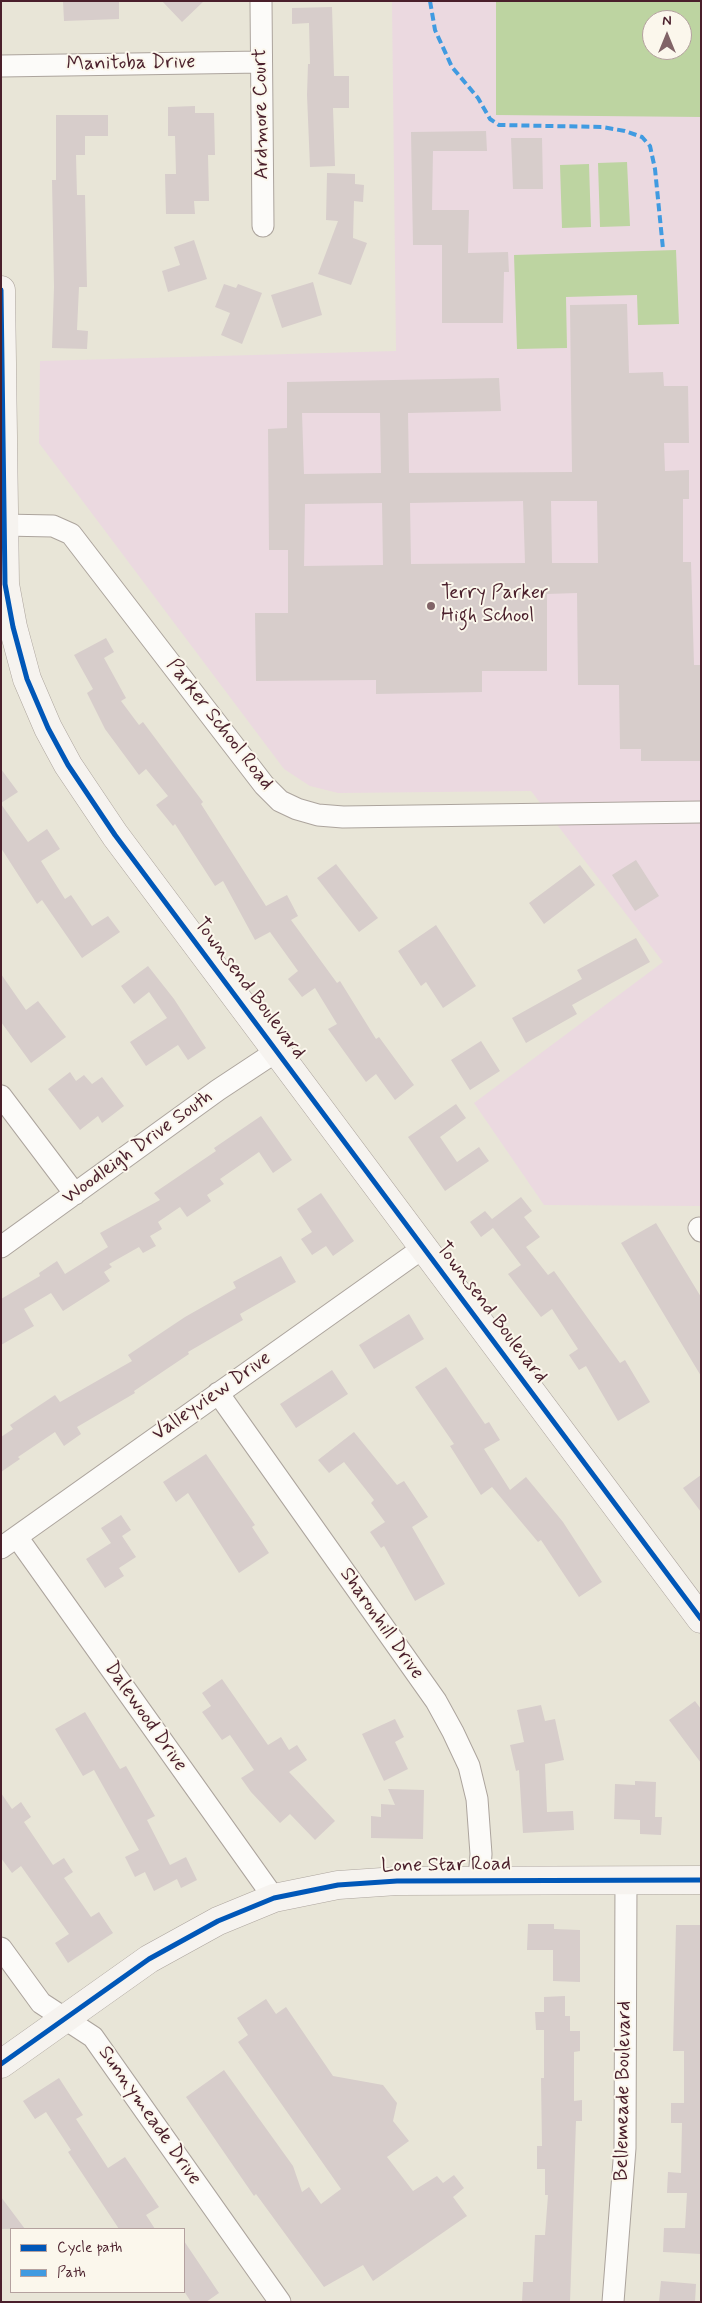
<!DOCTYPE html>
<html>
<head>
<meta charset="utf-8">
<style>
	body { margin:0 }
	#map { position:relative; width:702px; height:2303px; overflow:hidden; background:#e8e5d7; font-family:Mynerve,sans-serif }
	canvas { display:block }
	.frame { position:absolute; inset:0; border:2px solid #4a1f2b; pointer-events:none }
	.legend { position:absolute; left:10px; top:2228px; width:175px; height:65px; box-sizing:border-box; background:#fbf7ec; border:1px solid #b4a19f; margin:0; padding:6px 9px; list-style:none; font-size:15px; color:#4a1f2b }
	.legend li { display:flex; align-items:center; gap:10px; height:25px }
	.legend b { width:25px; border:1px solid #b4a19f }
	.north { position:absolute; left:642px; top:10px; width:50px; height:50px; box-sizing:border-box; background:#fbf7ec; border:1px solid #b4a19f; border-radius:50%; rotate:0deg; font-size:14px; font-weight:700; line-height:20px; text-align:center; color:#4a1f2b }
	.north::after { content:''; display:block; margin:auto; width:18px; height:22px; background:#816467; clip-path:polygon(50% 0,100% 100%,50% 72%,0 100%) }
</style>
</head>
<body>
<div id="map">
<canvas width="702" height="2303"></canvas>
<div class="frame"></div>
<ul class="legend">
<li><b style="height:6px;background:#0057b8"></b>Cycle path</li>
<li><b style="height:6px;background:#409be1"></b>Path</li>
</ul>
<div class="north">N</div>
</div>
<script>
const context = document.querySelector('canvas').getContext('2d');
context.lineJoin = 'round';
function paint(path, color) {
  context.fillStyle = color;
  context.fill(path, 'evenodd');
}
function toPath(rows) {
  const path = new Path2D();
  for (const r of rows) {
    path.moveTo(r[0], r[1]);
    for (let i = 2; i < r.length; i += 2) path.lineTo(r[i], r[i + 1]);
  }
  return path;
}
function stroke(path, color, width, dash) {
  context.strokeStyle = color;
  context.lineWidth = width;
  context.lineCap = dash ? 'butt' : 'round';
  context.setLineDash(dash || []);
  context.stroke(path);
}
function label(font, color, halo, rows, align = 'center') {
  context.font = font + ' Mynerve,sans-serif';
  context.lineWidth = 4;
  context.setLineDash([]);
  context.textBaseline = 'middle';
  context.strokeStyle = halo;
  context.fillStyle = color;
  for (const [text, x, y, turn = 0] of rows) {
    context.save();
    context.translate(x, y);
    context.rotate((+turn || 0) * Math.PI / 180);
    context.textAlign = isNaN(turn) ? turn : align;
    if (halo) context.strokeText(text, 0, 0);
    context.fillText(text, 0, 0);
    context.restore();
  }
}
paint(toPath([
	[392,1,701,1,701,1206,544,1205,474,1103,663,962,531,791,338,793,310,786,284,769,39,443,40,361,396,351],
	[652,20,682,20,682,50,652,50]
]), '#ebd9e0');
paint(toPath([
	[496,1,701,1,701,117,496,115],
	[652,20,682,20,682,50,652,50],
	[627,162,630,226,600,227,598,163],
	[589,164,591,227,562,228,560,165],
	[676,250,679,324,638,325,637,295,566,297,567,348,517,349,514,255]
]), '#bdd4a1');
paint(toPath([
	[63,1,119,1,119,19,64,21],
	[162,1,204,1,182,22],
	[332,7,334,76,349,76,349,108,333,108,335,166,310,167,307,95,308,64,310,64,309,23,292,24,292,8],
	[195,106,195,113,214,113,215,155,208,155,209,201,194,201,195,214,166,214,165,174,176,174,175,136,168,136,168,107],
	[56,115,108,115,108,136,85,136,85,155,76,155,77,195,85,195,87,287,79,287,77,330,88,331,87,349,52,348,54,287,52,180,56,180],
	[486,131,487,151,433,151,432,210,469,210,468,253,508,252,509,272,504,272,503,323,442,323,442,245,413,245,411,132],
	[511,138,542,138,543,189,513,189],
	[327,173,355,174,355,184,364,185,363,202,354,201,353,238,367,243,351,285,318,274,338,221,326,220],
	[194,240,207,279,168,292,162,271,180,265,174,247],
	[313,282,322,315,282,328,271,295],
	[224,284,236,288,238,284,262,293,242,344,221,335,230,313,215,307],
	[627,304,629,373,663,372,664,386,688,386,689,443,664,443,665,471,689,470,689,499,683,499,683,562,691,562,694,665,701,665,701,761,641,761,641,749,620,749,619,685,578,685,577,593,547,594,547,671,482,671,482,692,376,694,376,680,256,681,255,613,288,613,288,550,269,550,268,429,287,428,287,382,499,378,501,411,408,413,409,473,572,472,570,305],
	[302,413,380,413,381,473,304,474],
	[523,501,525,563,411,564,410,503],
	[551,501,597,501,598,563,552,563],
	[382,503,383,565,304,566,305,504],
	[106,638,114,652,104,658,126,698,121,701,139,725,143,722,203,802,201,804,266,906,287,895,298,916,291,920,337,983,340,981,376,1039,379,1037,414,1085,395,1100,376,1074,366,1082,328,1029,337,1024,315,988,302,997,288,979,298,971,270,932,255,940,223,881,215,886,175,824,173,826,156,805,168,796,146,769,139,775,105,729,87,693,93,689,74,655],
	[1,769,18,792,1,803],
	[1,804,28,842,47,829,60,849,41,861,65,899,71,895,92,926,108,916,120,932,82,958,42,900,37,904,1,848],
	[636,860,659,896,635,911,612,875],
	[336,864,378,918,359,932,317,878],
	[580,865,595,885,544,924,529,903],
	[436,925,476,986,443,1008,426,982,421,986,398,951],
	[636,938,650,962,572,1005,577,1014,526,1043,512,1018,582,979,577,970],
	[148,966,174,999,206,1048,188,1060,178,1045,146,1066,130,1042,167,1018,149,992,134,1004,121,986],
	[1,974,26,1010,38,1001,66,1037,31,1063,1,1022],
	[481,1041,500,1071,470,1090,451,1060],
	[70,1072,76,1081,84,1075,92,1084,102,1077,124,1106,102,1123,98,1116,80,1130,48,1089],
	[456,1104,466,1118,440,1137,457,1162,479,1147,489,1161,445,1191,408,1137],
	[261,1116,292,1160,273,1173,259,1152,220,1179,224,1184,207,1195,211,1201,187,1217,180,1207,158,1222,162,1229,150,1236,156,1246,143,1253,139,1247,109,1264,112,1267,104,1272,110,1281,63,1311,51,1293,24,1309,34,1326,1,1345,1,1299,40,1276,39,1273,57,1261,65,1274,108,1247,100,1233,160,1200,154,1193,216,1151,214,1148],
	[321,1193,354,1241,333,1256,326,1246,312,1255,301,1239,312,1232,297,1209],
	[521,1197,532,1211,524,1217,540,1237,526,1247,548,1275,554,1271,620,1363,625,1360,650,1402,618,1421,586,1366,579,1370,569,1355,578,1349,552,1309,541,1317,508,1274,521,1265,493,1228,481,1237,470,1222,485,1211,492,1219],
	[656,1223,701,1297,701,1376,621,1243],
	[281,1256,296,1282,240,1314,243,1320,188,1352,189,1354,134,1391,135,1393,77,1427,81,1434,64,1446,55,1432,18,1457,20,1459,1,1472,1,1437,13,1429,10,1425,55,1395,60,1402,132,1361,128,1355,185,1317,236,1288,233,1282],
	[409,1314,424,1339,374,1369,359,1345],
	[446,1367,485,1424,489,1422,500,1440,484,1449,510,1490,526,1477,563,1522,602,1582,579,1597,541,1540,538,1542,492,1487,481,1495,450,1446,454,1444,415,1387],
	[332,1370,348,1394,296,1428,280,1404],
	[354,1432,397,1485,404,1481,428,1517,412,1527,445,1584,415,1601,384,1546,381,1548,370,1532,385,1522,371,1503,374,1500,344,1462,329,1473,318,1460],
	[206,1454,255,1525,252,1527,269,1553,239,1573,188,1493,176,1502,163,1482],
	[701,1475,701,1512,683,1488],
	[121,1515,131,1530,122,1536,136,1557,119,1568,124,1576,105,1588,86,1559,111,1543,101,1528],
	[222,1679,268,1745,281,1737,289,1750,297,1745,307,1760,289,1772,335,1821,315,1840,290,1814,280,1823,251,1792,241,1778,254,1770,230,1735,222,1740,202,1712,211,1706,202,1693],
	[695,1701,701,1709,701,1763,669,1720],
	[541,1705,545,1721,555,1719,564,1760,545,1764,547,1812,573,1811,574,1830,523,1833,519,1770,516,1771,510,1745,524,1742,517,1710],
	[85,1712,120,1769,126,1766,155,1816,147,1820,170,1865,186,1857,197,1880,181,1888,177,1879,154,1891,145,1872,135,1877,125,1857,139,1850,94,1770,83,1776,55,1729],
	[395,1719,404,1737,395,1742,408,1769,384,1781,362,1734],
	[635,1781,656,1782,655,1817,662,1817,661,1835,640,1834,640,1820,614,1819,615,1784,635,1785],
	[388,1789,424,1790,423,1839,371,1838,371,1816,381,1817,381,1804,395,1805],
	[1,1793,12,1809,21,1802,31,1817,24,1822,53,1865,64,1858,73,1872,64,1878,91,1917,99,1912,113,1933,68,1963,55,1943,69,1934,21,1866,12,1873,1,1858],
	[528,1924,554,1924,554,1929,580,1930,580,1982,553,1981,553,1950,527,1950],
	[676,1925,701,1925,701,2254,663,2252,664,2228,685,2228,687,2193,667,2193,668,2172,681,2173,682,2123,671,2123,671,2103,684,2103,684,2051,673,2051],
	[565,1996,565,2016,570,2016,570,2031,580,2031,580,2051,574,2052,574,2101,582,2100,582,2121,576,2121,570,2302,522,2302,523,2282,533,2282,535,2235,545,2235,548,2195,545,2195,545,2169,537,2169,537,2146,542,2146,541,2078,544,2078,544,2030,536,2030,535,2012,544,2012,544,1997],
	[266,1999,276,2014,286,2007,333,2076,383,2085,397,2103,393,2121,409,2141,387,2157,413,2191,437,2176,443,2183,454,2175,464,2188,453,2197,467,2216,373,2281,363,2265,324,2287,256,2194,254,2196,186,2097,224,2070,293,2166,302,2192,309,2187,321,2204,341,2189,238,2042,248,2035,237,2018],
	[59,2078,83,2115,76,2119,108,2168,125,2157,159,2207,146,2215,155,2229,119,2229,68,2152,71,2150,46,2112,35,2119,23,2101],
	[1,2197,25,2229,1,2229],
	[184,2241,219,2293,206,2302,191,2302,184,2291],
	[661,2281,696,2284,695,2302,659,2302]
]), '#d7cdcb');
const street = toPath([
	[261,1,263,226],
	[1,66,261,62],
	[3,525,53,526,71,534,264,785,280,801,297,809,318,815,343,817,701,812],
	[1,1096,75,1194],
	[699,1228,701,1231],
	[1,1247,218,1090,277,1051],
	[218,1393,436,1701,453,1732,469,1766,477,1799,481,1854,479,1880],
	[17,1537,274,1898],
	[1,1548,423,1248],
	[1,1948,41,2003,93,2037,280,2302],
	[613,2302,625,2148,626,1880]
]);
const secondary = toPath([
	[1,290,5,584,13,627,27,679,48,728,68,765,115,835,701,1619],
	[1,2064,149,1959,218,1921,274,1898,338,1885,397,1881,701,1880]
]);
stroke(street, '#aca49d', 23);
stroke(secondary, '#aca49d', 29);
stroke(street, '#fcfbf9', 21);
stroke(secondary, '#f6f3ef', 28);
stroke(toPath([
	[430,1,435,30,452,67,478,98,490,119,499,125,602,127,625,131,642,137,650,146,655,169,663,249]
]), '#409be1', 4, [8, 4]);
stroke(toPath([
	[1,290,5,584,13,627,27,679,48,728,68,765,115,835,701,1619],
	[1,2064,149,1959,218,1921,274,1898,338,1885,397,1881,701,1880]
]), '#0057b8', 5);
for (const [x, y, r, color] of [
	[431,606,5,"#816467"]
]) {
  const dot = new Path2D();
  dot.arc(x, y, r, 0, 2 * Math.PI);
  context.fillStyle = color;
  context.fill(dot);
  stroke(dot, '#fbf7ec', 2);
}
label('20px', '#4a1f2b', '#fbf7ec', [
	["Manitoba Drive",131,64,-1],
	["Ardmore Court",262,114,-91],
	["Parker School Road",219,725,52],
	["Townsend Boulevard",249,989,53],
	["Woodleigh Drive South",138,1148,-36],
	["Townsend Boulevard",491,1313,53],
	["Valleyview Drive",212,1397,-35],
	["Sharonhill Drive",381,1624,55],
	["Dalewood Drive",145,1717,55],
	["Lone Star Road",446,1866,-1],
	["Bellemeade Boulevard",624,2091,-89],
	["Sunnymeade Drive",149,2116,55]
]);
label('20px', '#4a1f2b', '#fbf7ec', [
	["Terry Parker",441,594],
	["High School",441,617]
], 'left');
</script>
</body>
</html>
